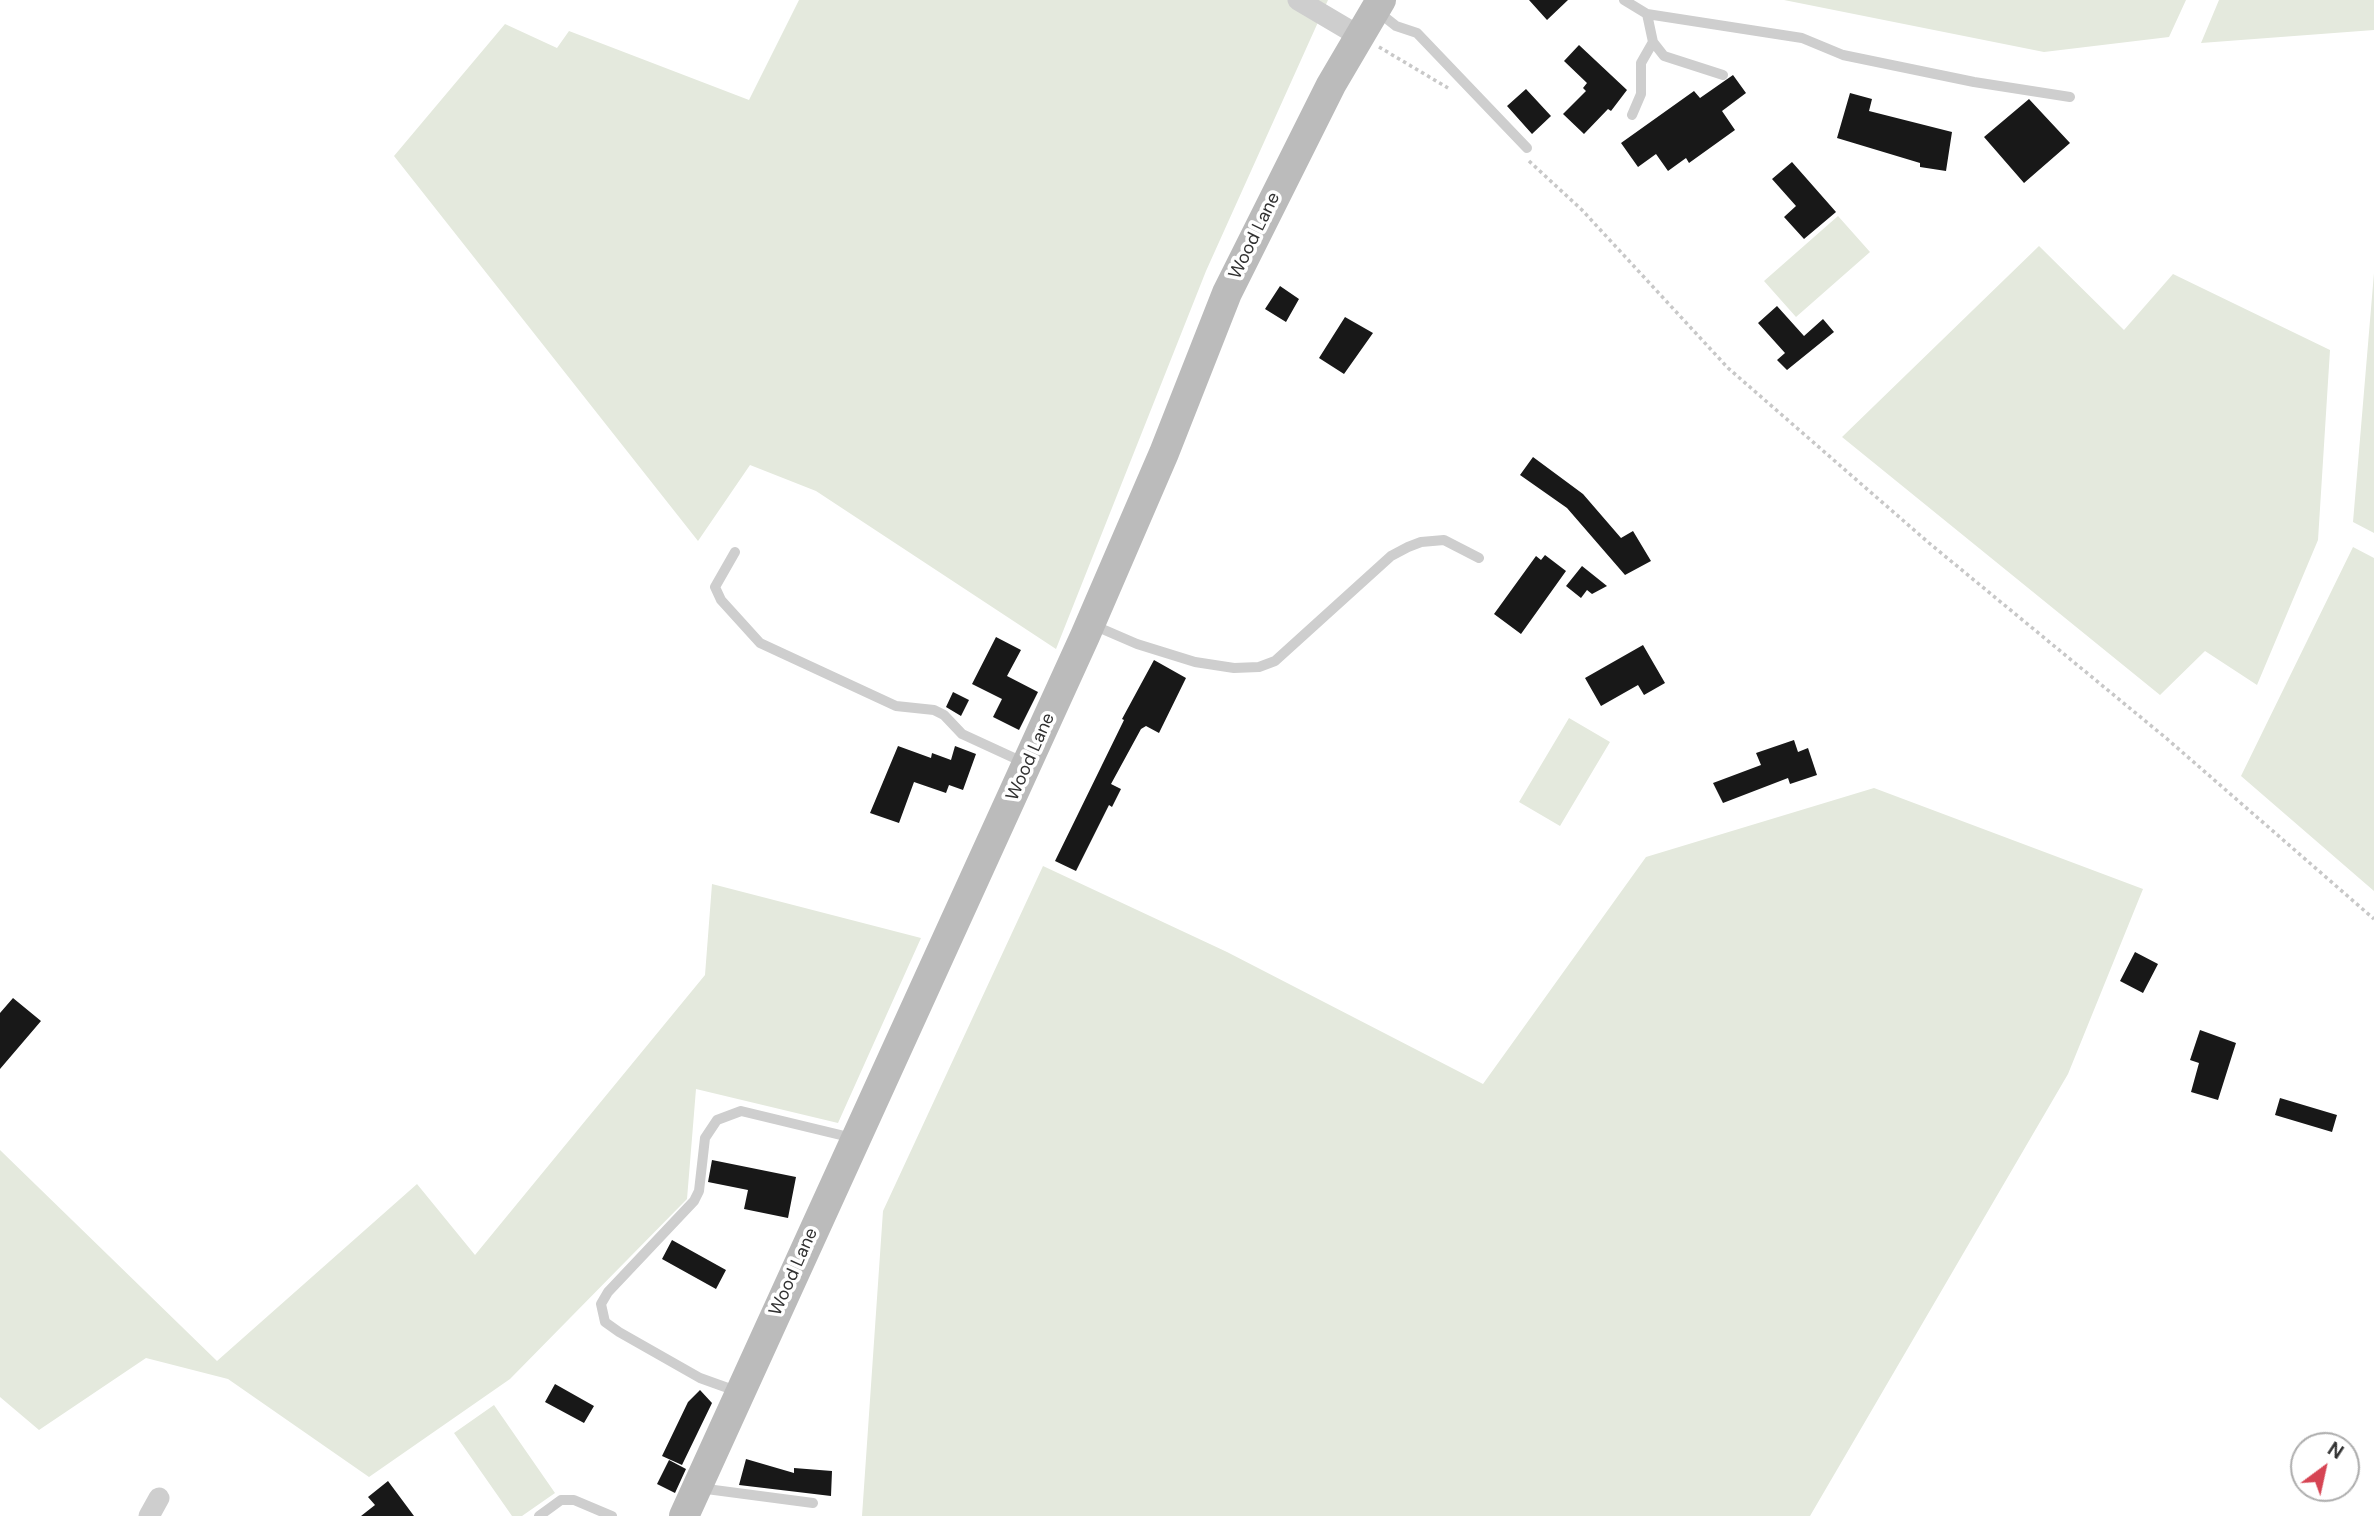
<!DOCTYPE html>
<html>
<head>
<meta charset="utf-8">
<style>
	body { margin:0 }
	#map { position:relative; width:2374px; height:1516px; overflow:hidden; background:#fff; font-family:"DM Sans",sans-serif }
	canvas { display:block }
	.north { position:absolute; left:2290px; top:1432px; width:70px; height:70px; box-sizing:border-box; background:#fff; border:2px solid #adadad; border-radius:50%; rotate:33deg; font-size:19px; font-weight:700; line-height:28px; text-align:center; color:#313131 }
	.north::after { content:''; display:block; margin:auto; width:24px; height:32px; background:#d64453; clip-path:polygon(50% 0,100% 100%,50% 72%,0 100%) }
</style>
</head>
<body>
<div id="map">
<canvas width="2374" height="1516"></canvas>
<div class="north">N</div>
</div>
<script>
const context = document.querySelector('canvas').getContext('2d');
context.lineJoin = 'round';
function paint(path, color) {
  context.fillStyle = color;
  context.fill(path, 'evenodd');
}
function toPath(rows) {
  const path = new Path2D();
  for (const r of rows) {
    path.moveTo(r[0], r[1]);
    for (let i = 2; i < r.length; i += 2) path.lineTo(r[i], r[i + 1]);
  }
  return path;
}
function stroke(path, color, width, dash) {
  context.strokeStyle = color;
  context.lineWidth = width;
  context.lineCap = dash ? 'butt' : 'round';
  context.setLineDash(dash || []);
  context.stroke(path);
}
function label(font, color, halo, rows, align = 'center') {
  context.font = font + ' "DM Sans",sans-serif';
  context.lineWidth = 7;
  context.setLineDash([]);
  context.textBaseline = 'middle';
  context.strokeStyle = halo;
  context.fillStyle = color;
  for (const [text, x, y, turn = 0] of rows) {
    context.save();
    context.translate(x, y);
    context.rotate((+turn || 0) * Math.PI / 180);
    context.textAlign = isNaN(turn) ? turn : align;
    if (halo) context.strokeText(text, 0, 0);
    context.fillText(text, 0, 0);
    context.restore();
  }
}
paint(toPath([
	[799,0,1328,0,1206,271,1056,649,816,491,750,465,698,541,394,156,505,24,557,48,569,31,749,100],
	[1784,0,2186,0,2169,37,2044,52],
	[2219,0,2374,0,2374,30,2201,43],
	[1838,216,1870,252,1796,317,1764,281],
	[2039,246,2124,330,2173,274,2330,350,2318,540,2257,685,2205,651,2160,695,1842,437],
	[2374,273,2374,533,2353,522],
	[2353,547,2374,558,2374,891,2241,776],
	[1569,718,1610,742,1560,826,1519,802],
	[1874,788,2143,889,2068,1074,1810,1516,862,1516,883,1211,1043,866,1227,952,1483,1084,1646,857],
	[712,884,921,938,838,1123,696,1089,687,1199,510,1379,369,1477,228,1379,146,1358,39,1430,0,1397,0,1150,217,1361,417,1184,475,1255,705,975],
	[494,1405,555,1493,522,1516,512,1516,454,1433]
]), '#e4e9dd');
paint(toPath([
	[1529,0,1568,0,1547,20],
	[1579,45,1627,90,1611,111,1608,109,1584,134,1563,114,1586,91,1583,88,1587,83,1564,61],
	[1733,75,1746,93,1722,111,1735,130,1689,163,1686,158,1668,171,1656,154,1638,167,1621,143,1694,91,1700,98],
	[1526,89,1551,116,1532,134,1507,106],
	[1850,93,1872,99,1869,111,1952,132,1946,171,1920,167,1920,163,1837,138],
	[2029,99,2070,143,2024,183,1984,137],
	[1792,162,1836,212,1804,239,1784,217,1796,206,1772,179],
	[1280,286,1299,299,1286,322,1265,309],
	[1777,306,1804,336,1823,319,1834,332,1787,370,1777,360,1785,353,1758,323],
	[1345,317,1373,333,1344,374,1319,358],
	[1533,457,1583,494,1621,538,1633,531,1651,561,1625,575,1567,508,1520,475],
	[1545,555,1566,571,1521,634,1494,614,1536,556,1541,560],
	[1582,566,1607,586,1592,594,1587,590,1581,598,1566,586],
	[996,637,1021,650,1007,676,1038,692,1019,730,993,717,1002,699,972,684],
	[1643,645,1665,683,1644,695,1638,685,1601,706,1585,678],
	[1154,660,1186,678,1159,733,1146,726,1141,729,1111,784,1121,789,1112,807,1109,805,1076,871,1055,861,1124,720,1122,719],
	[953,692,969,700,961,716,946,707],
	[1794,740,1798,752,1808,748,1817,775,1790,784,1788,778,1723,803,1713,783,1761,765,1756,753],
	[898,746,931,758,932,753,951,760,955,746,976,754,963,790,949,785,946,793,914,782,899,823,870,813],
	[2135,952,2158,964,2143,993,2120,981],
	[13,998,41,1021,0,1069,0,1013],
	[2200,1030,2236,1043,2218,1100,2191,1092,2199,1063,2190,1060],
	[2280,1098,2337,1115,2332,1132,2275,1115],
	[712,1160,796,1177,788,1218,744,1209,748,1190,708,1182],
	[672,1240,726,1270,716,1289,662,1259],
	[555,1384,594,1406,584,1423,545,1402],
	[700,1390,712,1403,682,1465,662,1456,688,1402],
	[746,1459,794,1473,794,1468,832,1471,831,1496,739,1485],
	[669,1460,686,1469,675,1493,657,1484],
	[388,1481,414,1516,361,1516,375,1505,368,1497]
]), '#181818');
stroke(toPath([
	[1379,47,1448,88],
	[1529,161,1582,210,1728,368,1929,543,2166,738,2374,919]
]), '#c8c8c8', 3.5, [3.5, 3.5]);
stroke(toPath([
	[1624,0,1647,14,1802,38,1843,55,1974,82,2070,97],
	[1377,11,1396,26,1417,33,1527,148],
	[1647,14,1653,42,1664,56,1723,75],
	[1632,115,1641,94,1641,63,1653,42],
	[735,552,715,587,721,600,760,643,896,706,934,710,944,715,962,734,1025,763],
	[1093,625,1137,644,1195,662,1234,668,1259,667,1275,661,1391,556,1408,547,1421,542,1444,540,1479,558],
	[739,1392,700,1378,619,1332,605,1322,601,1304,608,1292,694,1201,699,1191,705,1138,717,1120,741,1111,853,1138],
	[699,1488,813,1503],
	[539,1516,561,1500,574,1500,612,1516]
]), '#cecece', 10);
stroke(toPath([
	[1298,0,1359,36],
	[149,1516,159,1498]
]), '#cecece', 21);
stroke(toPath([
	[684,1516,1085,636,1164,453,1227,293,1331,85,1381,0]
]), '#bbb', 30);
label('18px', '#313131', '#fff', [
	["Wood Lane",1255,236,-64],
	["Wood Lane",1031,757,-66],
	["Wood Lane",794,1272,-66]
]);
</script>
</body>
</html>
